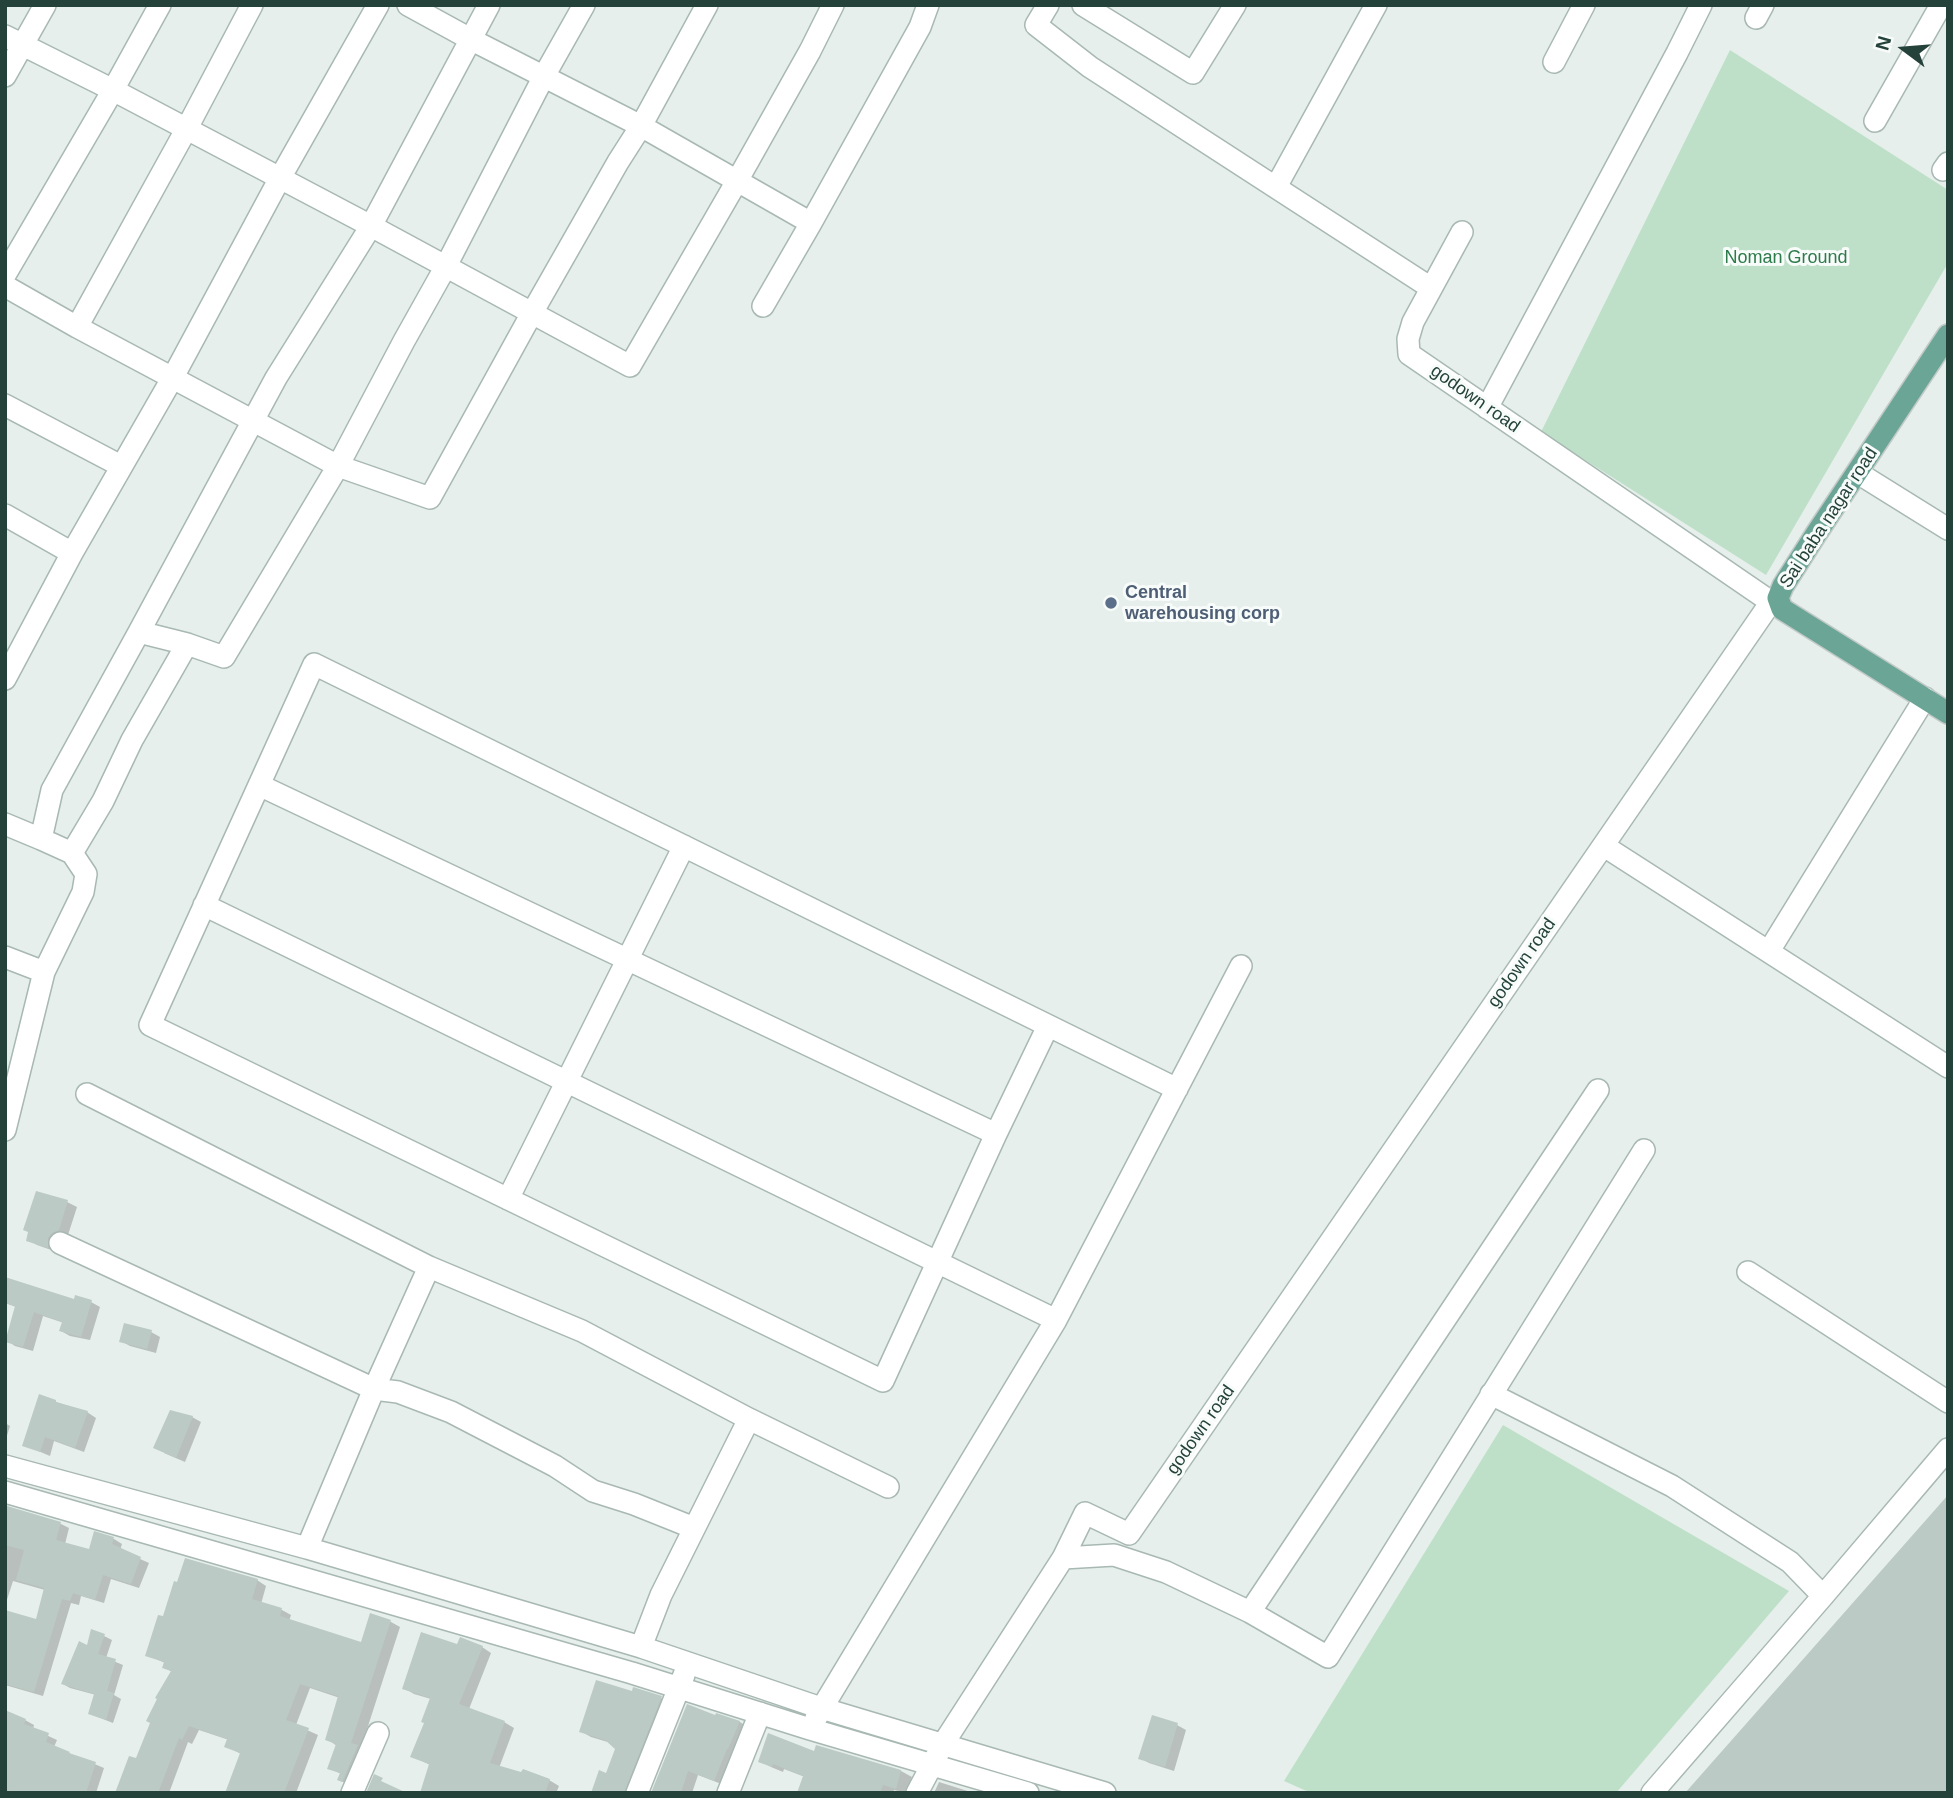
<!DOCTYPE html>
<html>
<head>
<meta charset="utf-8">
<style>
	body { margin:0 }
	#map { position:relative; width:1953px; height:1798px; overflow:hidden; background:#e6efeb; font-family:Helvetica,sans-serif }
	canvas { display:block }
	.frame { position:absolute; inset:0; border:7px solid #24423a; pointer-events:none }
	.north { position:absolute; left:1869px; top:14px; width:70px; height:70px; -webkit-text-stroke:5px #f7fbf9; paint-order:stroke; rotate:286deg; font-size:19px; font-weight:700; line-height:28px; text-align:center; color:#24423a }
	.north::after { content:''; display:block; margin:auto; width:24px; height:32px; background:#24423a; clip-path:polygon(50% 0,100% 100%,50% 72%,0 100%) }
</style>
</head>
<body>
<div id="map">
<canvas width="1953" height="1798"></canvas>
<div class="frame"></div>
<div class="north">N</div>
</div>
<script>
const context = document.querySelector('canvas').getContext('2d');
context.lineJoin = 'round';
function paint(path, color) {
  context.fillStyle = color;
  context.fill(path, 'evenodd');
}
function toPath(rows) {
  const path = new Path2D();
  for (const r of rows) {
    path.moveTo(r[0], r[1]);
    for (let i = 2; i < r.length; i += 2) path.lineTo(r[i], r[i + 1]);
  }
  return path;
}
function stroke(path, color, width, dash) {
  context.strokeStyle = color;
  context.lineWidth = width;
  context.lineCap = dash ? 'butt' : 'round';
  context.setLineDash(dash || []);
  context.stroke(path);
}
function label(font, color, halo, rows, align = 'center') {
  context.font = font + ' Helvetica,sans-serif';
  context.lineWidth = 6;
  context.setLineDash([]);
  context.textBaseline = 'middle';
  context.strokeStyle = halo;
  context.fillStyle = color;
  for (const [text, x, y, turn = 0] of rows) {
    context.save();
    context.translate(x, y);
    context.rotate((+turn || 0) * Math.PI / 180);
    context.textAlign = isNaN(turn) ? turn : align;
    if (halo) context.strokeText(text, 0, 0);
    context.fillText(text, 0, 0);
    context.restore();
  }
}
paint(toPath([
	[1730,50,1948,190,1948,263,1766,575,1541,432],
	[1503,1425,1789,1591,1616,1793,1311,1793,1284,1781]
]), '#bfe0c8');
paint(toPath([
	[67,1202,77,1207,68,1235,61,1237,57,1252,37,1245,28,1240],
	[5,1279,75,1301,91,1302,100,1307,90,1340,70,1336,61,1331,64,1323,43,1316,33,1351,15,1346,6,1340,16,1307,5,1303],
	[151,1332,160,1337,156,1353,130,1346,121,1341],
	[56,1402,87,1412,96,1418,84,1452,54,1441,50,1456,24,1445],
	[192,1417,201,1422,185,1462,164,1453],
	[5,1423,10,1426,5,1442],
	[5,1511,61,1524,69,1528,65,1544,90,1551,95,1533,114,1539,122,1544,120,1550,149,1563,139,1588,111,1579,104,1603,81,1596,79,1605,71,1603,43,1696,5,1685,5,1612,37,1621,45,1590,13,1581,5,1606],
	[257,1580,266,1586,261,1604,282,1610,291,1615,289,1621,362,1644,371,1615,391,1622,400,1627,349,1785,339,1780,341,1774,329,1768,337,1746,327,1739,340,1698,310,1688,296,1725,318,1735,296,1793,227,1793,241,1754,226,1746,229,1740,199,1730,192,1744,188,1742,169,1793,117,1793,137,1760,172,1672,164,1667,165,1663,147,1655,164,1618],
	[104,1636,112,1640,106,1658,123,1665,114,1695,121,1699,113,1723,90,1714,96,1695,70,1688,63,1684,88,1647],
	[458,1646,482,1647,491,1653,469,1709,504,1722,514,1728,499,1768,549,1780,559,1786,557,1791,563,1793,422,1793,430,1765,422,1761,426,1722,431,1699,414,1694,404,1688],
	[633,1693,661,1698,670,1703,634,1793,593,1793,608,1775,617,1749,611,1743,591,1737,582,1732],
	[5,1712,25,1720,34,1725,33,1729,57,1740,54,1747,104,1768,96,1793,5,1793],
	[717,1715,740,1722,749,1728,724,1785,698,1775,692,1793,653,1793],
	[1177,1725,1186,1730,1174,1771,1149,1763,1140,1758],
	[815,1754,901,1771,912,1777,907,1793,894,1790,893,1793,798,1793,805,1777,784,1769,783,1772,771,1767,760,1761],
	[939,1782,974,1793,934,1793]
]), '#0003');
paint(toPath([
	[36,1191,68,1200,59,1230,52,1233,48,1238,48,1248,26,1241,28,1232,23,1230],
	[5,1277,74,1299,75,1295,92,1300,81,1337,59,1331,62,1322,34,1312,23,1347,5,1342,15,1306,5,1303],
	[124,1323,152,1330,147,1349,119,1342],
	[39,1394,56,1400,56,1402,88,1411,75,1448,45,1437,40,1452,22,1446],
	[170,1410,193,1416,176,1458,153,1448],
	[1948,1495,1948,1793,1685,1793],
	[7,1506,61,1522,56,1540,89,1549,94,1531,114,1537,112,1544,141,1557,131,1584,103,1575,95,1600,73,1593,70,1601,62,1599,34,1692,5,1684,5,1610,36,1619,44,1588,16,1580,24,1550,5,1545,5,1512],
	[185,1558,258,1579,252,1599,282,1608,280,1616,361,1642,370,1613,391,1620,351,1743,358,1745,342,1782,337,1780,340,1773,327,1769,336,1744,325,1740,338,1696,300,1684,286,1720,309,1728,284,1793,225,1793,240,1753,224,1747,227,1739,189,1726,182,1740,179,1738,158,1793,115,1793,129,1756,136,1758,150,1723,146,1721,157,1699,155,1698,171,1671,162,1668,164,1662,145,1656,158,1615,163,1616,174,1581,177,1582],
	[91,1629,105,1634,98,1654,116,1659,107,1691,114,1693,106,1720,88,1714,94,1694,61,1684,79,1641,87,1645],
	[421,1632,457,1644,460,1637,483,1646,459,1704,505,1721,490,1763,521,1772,523,1769,550,1779,545,1793,420,1793,429,1764,410,1757,424,1723,421,1722,430,1698,402,1689],
	[596,1680,632,1691,633,1687,662,1696,624,1793,591,1793,599,1770,606,1773,615,1749,605,1740,579,1732],
	[687,1704,715,1715,716,1713,740,1721,728,1749,727,1749,714,1781,688,1771,681,1793,651,1793],
	[5,1710,26,1719,24,1724,49,1733,46,1742,70,1752,69,1753,96,1762,86,1793,19,1793,5,1790],
	[1152,1715,1178,1723,1165,1767,1138,1759],
	[768,1733,814,1751,816,1745,901,1770,896,1789,883,1785,880,1793,797,1793,803,1776,773,1764,772,1767,758,1762],
	[374,1774,383,1778,381,1781,407,1793,366,1793]
]), '#bbcac4');
const minor = toPath([
	[252,5,187,128,77,327,338,466,404,341,446,266,544,76,584,5],
	[408,5,472,40,641,126,811,223],
	[489,5,371,226,630,366,737,181,810,51,833,5],
	[1048,5,1036,25,1090,67,1431,288],
	[1083,5,1193,73,1235,5],
	[1756,18,1763,5],
	[5,36,113,90,371,226,276,378,139,632,52,790,41,839,72,853],
	[1554,62,1584,5],
	[5,76,45,5],
	[1875,121,1941,5],
	[1943,170,1948,163],
	[1276,187,1376,5],
	[5,275,113,90,160,5],
	[5,286,77,327],
	[763,306,811,223,920,27,928,5],
	[5,405,121,466],
	[1487,408,1677,53,1701,5],
	[1858,473,1948,529],
	[5,515,72,553],
	[139,632,187,644],
	[5,679,72,553,173,377,280,178,378,5],
	[259,785,996,1134,883,1381,150,1025,314,664,1177,1089],
	[5,824,41,839],
	[1604,846,1948,1067],
	[204,905,1056,1320],
	[1769,951,1925,698],
	[5,957,44,972],
	[87,1094,429,1267,374,1389,307,1548],
	[5,1130,44,972,83,892,86,874,72,853,103,801,132,740,187,644,224,657,338,466,430,498,532,313,618,162,641,126,707,5],
	[996,1134,1048,1026],
	[508,1199,684,846],
	[60,1243,374,1389,398,1392,451,1412,555,1466,593,1491,634,1504,694,1528],
	[429,1267,582,1331,749,1419,661,1595,641,1647],
	[1748,1272,1948,1402],
	[1491,1394,1672,1486,1790,1562,1823,1596],
	[749,1419,888,1487],
	[5,1466,307,1548,641,1647,821,1708,1105,1793],
	[5,1492,632,1673,810,1729,1028,1793],
	[1063,1558,1114,1555,1166,1572,1250,1612,1328,1657,1644,1150],
	[1250,1612,1598,1090],
	[816,1718,1056,1320,1241,966],
	[352,1793,378,1733],
	[637,1793,684,1675],
	[728,1793,760,1713],
	[917,1793,943,1744,1063,1558,1085,1513,1129,1534,1771,602,1409,354,1408,339,1413,322,1462,232],
	[1652,1793,1823,1596,1948,1449]
]);
const major = toPath([
	[1948,335,1816,534,1783,586,1778,598,1782,609,1948,713]
]);
stroke(minor, '#a8b8b2', 24);
stroke(major, '#c2cac8', 24);
stroke(minor, '#fff', 21);
stroke(major, '#6aa596', 21);
for (const [x, y, r, color] of [
	[1111,603,7,"#5c6f8a"]
]) {
  const dot = new Path2D();
  dot.arc(x, y, r, 0, 2 * Math.PI);
  context.fillStyle = color;
  context.fill(dot);
  stroke(dot, '#f7fbf9', 2.5);
}
label('18px', '#2d7a4b', '#f7fbf9', [
	["Noman Ground",1786,258]
]);
label('18px', '#24423a', '#f7fbf9', [
	["godown road",1475,399,35],
	["Sai baba nagar road",1829,518,-57],
	["godown road",1522,963,-55],
	["godown road",1201,1430,-55]
]);
label('bold 18px', '#4e5e75', '#f7fbf9', [
	["Central",1125,593],
	["warehousing corp",1125,614]
], 'left');
</script>
</body>
</html>
